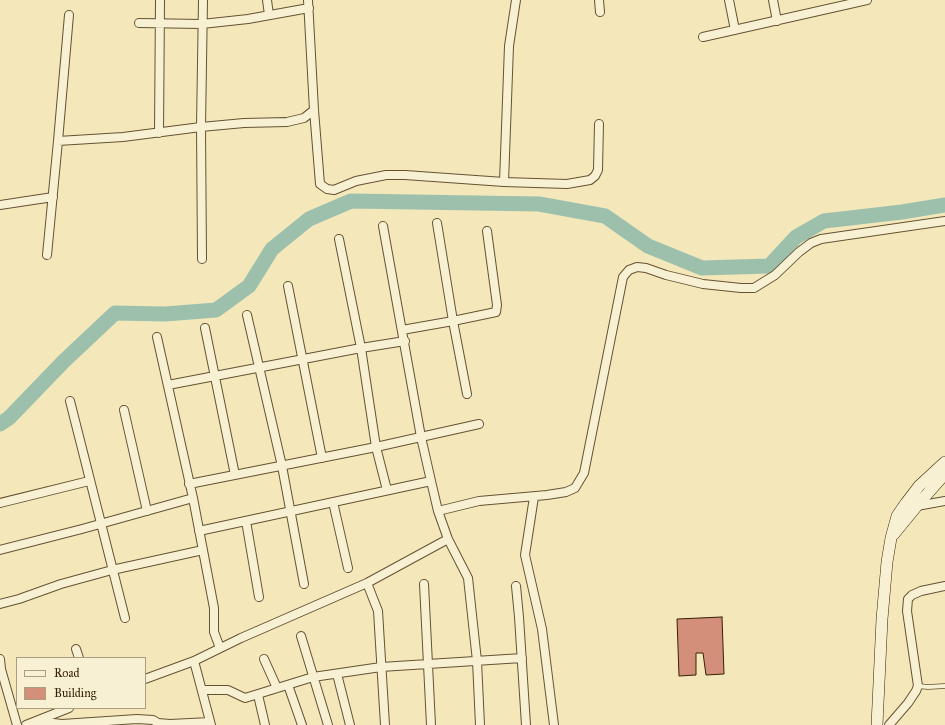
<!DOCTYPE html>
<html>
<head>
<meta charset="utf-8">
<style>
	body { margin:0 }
	#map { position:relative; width:945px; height:725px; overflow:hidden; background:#f4e8bb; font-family:"IM FELL Great Primer",serif }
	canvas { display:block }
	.legend { position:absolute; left:16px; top:657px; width:130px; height:52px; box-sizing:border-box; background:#f8f0d3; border:1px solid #aa9d80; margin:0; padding:5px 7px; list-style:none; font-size:12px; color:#352004 }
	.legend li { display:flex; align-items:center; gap:8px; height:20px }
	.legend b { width:20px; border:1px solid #aa9d80 }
</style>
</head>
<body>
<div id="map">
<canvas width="945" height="725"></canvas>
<ul class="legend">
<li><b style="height:5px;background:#f8f0d3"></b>Road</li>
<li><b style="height:11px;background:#d38f79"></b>Building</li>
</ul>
</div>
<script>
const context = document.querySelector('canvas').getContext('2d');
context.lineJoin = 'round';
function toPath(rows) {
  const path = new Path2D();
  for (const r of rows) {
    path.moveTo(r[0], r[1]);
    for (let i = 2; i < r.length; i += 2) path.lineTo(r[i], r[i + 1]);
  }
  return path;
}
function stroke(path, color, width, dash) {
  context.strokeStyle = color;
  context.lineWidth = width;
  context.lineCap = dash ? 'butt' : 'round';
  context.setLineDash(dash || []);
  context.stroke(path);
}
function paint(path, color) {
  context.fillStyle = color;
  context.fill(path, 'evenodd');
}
stroke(toPath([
	[0,424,9,418,64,361,115,313,165,314,216,310,249,286,272,249,309,219,351,201,539,204,605,216,648,246,702,268,769,266,796,237,824,221,902,212,945,205]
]), '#9cc0ac', 15);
const building = toPath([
	[722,617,724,674,706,675,703,653,696,653,696,675,679,676,677,619,722,617]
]);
paint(building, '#d38f79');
stroke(building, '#352004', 1);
const lane = toPath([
	[918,686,928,687,945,686]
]);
const street = toPath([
	[267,0,269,15],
	[308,0,314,110,320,184,327,189,334,190,356,181,386,175,405,175,504,182,567,184,590,180,595,176,598,170,599,124],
	[599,0,600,12],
	[729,0,735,30],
	[773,0,777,21],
	[139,23,202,24,248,19,309,8],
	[703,37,867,0],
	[159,133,160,0],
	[58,141,69,15],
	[504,182,509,46,516,0],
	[0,205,53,197],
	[437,223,453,321,467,394],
	[383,226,421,437,431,481,438,511,448,539,468,578,477,661,480,725],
	[339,239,361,348,376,447,387,490],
	[47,255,58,141,123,137,201,127,244,123,287,122,304,118,314,110],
	[202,259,201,127,203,0],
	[288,286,322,458],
	[247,315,282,466,304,584],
	[205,328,235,475],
	[402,330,453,321,496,312,497,305,487,231],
	[157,337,193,498,214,608,214,632,220,648],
	[168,385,361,348,405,341],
	[70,401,125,618],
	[124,410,147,511],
	[189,484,376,447,479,424],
	[534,497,525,555,542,629,554,725],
	[333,502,348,568],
	[0,503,89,481],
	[917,506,945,501],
	[438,511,479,501,547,495,566,492,575,488,584,473,623,277,629,270,637,267,646,268,666,275,703,284,741,288,754,288,775,275,799,252,811,243,821,239,945,221],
	[246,521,259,597],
	[199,531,431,481],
	[0,550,82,529,193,498],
	[367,583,378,611,385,725],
	[424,584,431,725],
	[516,586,519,617,526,725],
	[0,604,19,599,61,584,112,570,203,550],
	[301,636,328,725],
	[76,649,79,658],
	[0,659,1,669,17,725],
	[264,659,277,688],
	[194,661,211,725],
	[337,674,350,725],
	[145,679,194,661,241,638,367,583,448,539],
	[288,685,302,725],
	[202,690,228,690,245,698,313,677,381,667,522,658],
	[258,695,265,725],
	[36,721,62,724,137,719,153,720,158,723,170,724,210,722],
	[26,725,69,708],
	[889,725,908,703,916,691,918,686,907,611,908,599,912,595,921,591,945,586]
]);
const secondary = toPath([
	[894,534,921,501,945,474],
	[877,725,882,619,887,562,891,538,897,516,906,503,919,486,945,462]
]);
stroke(lane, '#655232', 5.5);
stroke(street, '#655232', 10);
stroke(secondary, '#352004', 12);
stroke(lane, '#f8f0d3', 4);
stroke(street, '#f8f0d3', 8);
stroke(secondary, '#f8f0d3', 11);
</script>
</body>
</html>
